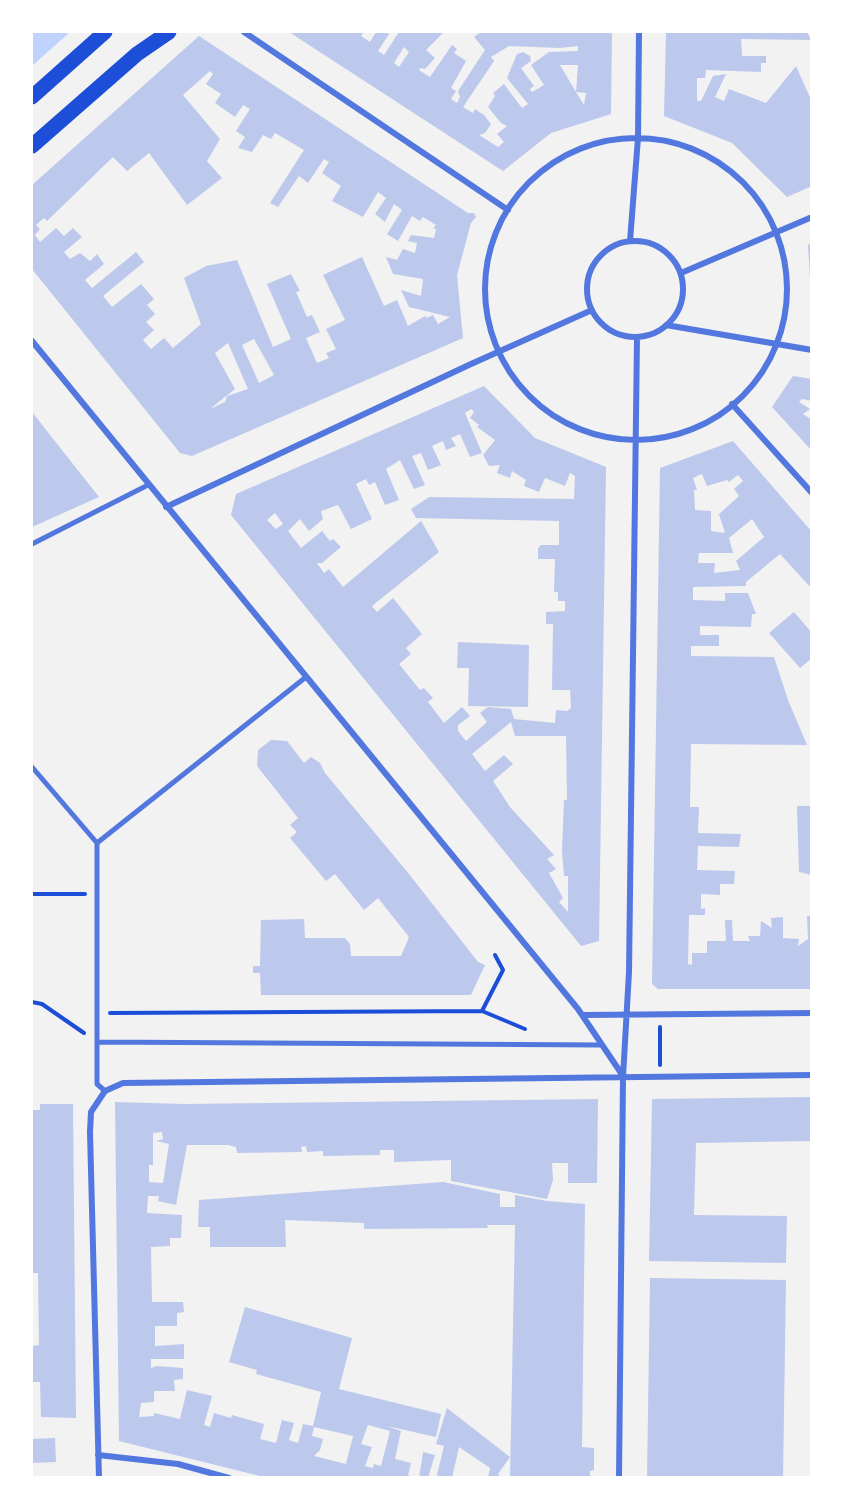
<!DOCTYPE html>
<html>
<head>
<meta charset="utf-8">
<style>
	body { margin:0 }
	#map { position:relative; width:843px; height:1509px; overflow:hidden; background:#f2f2f2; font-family:"PT Sans",sans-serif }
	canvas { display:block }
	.frame { position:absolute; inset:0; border:33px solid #fff; pointer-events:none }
</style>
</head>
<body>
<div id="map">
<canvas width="843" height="1509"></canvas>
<div class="frame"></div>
</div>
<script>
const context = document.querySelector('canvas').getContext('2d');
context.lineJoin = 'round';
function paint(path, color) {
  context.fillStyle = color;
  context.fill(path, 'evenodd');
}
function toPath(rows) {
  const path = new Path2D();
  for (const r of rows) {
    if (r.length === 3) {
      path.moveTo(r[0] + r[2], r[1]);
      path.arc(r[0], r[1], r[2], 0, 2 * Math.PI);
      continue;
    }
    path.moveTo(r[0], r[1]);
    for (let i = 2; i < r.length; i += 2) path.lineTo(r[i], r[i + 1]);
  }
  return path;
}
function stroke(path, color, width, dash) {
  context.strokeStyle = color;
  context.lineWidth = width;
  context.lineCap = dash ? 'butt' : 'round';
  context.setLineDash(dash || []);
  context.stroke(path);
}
paint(toPath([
	[32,32,70,32,32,66]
]), '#bfd3fe');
paint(toPath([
	[289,32,364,32,361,36,370,42,376,32,386,32,389,34,378,51,384,55,399,32,444,32,426,50,435,58,425,69,421,68,419,70,430,77,452,45,457,49,454,53,466,61,451,88,456,91,451,99,457,103,460,97,458,91,485,50,474,37,481,32,612,32,611,114,551,133,503,171],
	[509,46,560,48,578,46,578,51,549,52,531,65,544,85,532,92,530,89,534,86,521,68,531,61,530,56,523,52,517,54,507,78,528,104,522,108,504,84,493,93,495,96,488,107,501,123,507,126,497,134,504,142,498,147,479,135,485,133,491,124,484,115,475,109,473,113,463,107,494,61,491,57],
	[404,47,409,52,399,67,394,63],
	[560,65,578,65,576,92],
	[576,92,586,93,584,105],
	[666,32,807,32,811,40,741,39,742,56,766,56,766,63,761,63,761,72,706,70,705,78,697,78,697,101,701,101,713,76,726,74,715,97,724,101,729,89,766,103,796,66,812,102,812,186,787,197,732,143,664,116],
	[199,36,468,213,474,213,476,217,471,223,457,275,463,338,192,456,180,453,32,269,32,185],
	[210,71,213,74,206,84,221,94,215,103,235,117,243,105,250,109,236,131,245,137,238,148,252,152,263,135,271,139,275,133,304,150,270,203,278,207,299,176,308,183,324,159,329,162,322,173,341,186,332,201,363,217,378,192,386,198,375,214,385,222,394,204,402,210,387,234,398,241,412,216,420,221,423,217,436,225,433,228,436,229,434,238,411,235,408,241,417,243,415,253,403,249,397,260,386,257,393,274,423,279,421,296,401,290,409,307,450,317,438,324,433,315,427,318,425,316,408,326,397,300,384,306,362,257,323,275,345,320,326,329,336,349,326,353,329,358,317,363,306,338,320,332,312,315,307,317,296,292,300,291,291,274,267,284,291,339,273,347,237,260,206,266,184,278,201,324,173,348,164,338,151,349,143,340,154,330,146,322,155,314,147,305,154,299,141,284,112,307,103,296,144,262,136,252,92,288,85,280,104,264,97,254,90,261,80,253,70,259,64,252,82,237,73,228,64,236,56,228,40,242,35,235,40,229,36,225,44,218,47,221,113,157,127,171,149,153,187,205,222,178,207,161,220,139,183,95],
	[254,339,274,375,259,383,242,345],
	[228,343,248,389,227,396,225,402,210,409,235,389,215,353],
	[812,243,812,279,810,279,808,245],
	[793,376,812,379,812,401,802,399,799,402,810,409,803,414,812,420,812,451,772,407],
	[484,386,535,438,606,467,599,941,581,946,231,515,236,494],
	[471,409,474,412,470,418,479,425,477,427,495,440,483,455,489,466,500,465,497,473,510,478,512,471,526,480,524,486,539,492,545,478,565,486,570,473,575,476,574,499,429,497,411,509,416,518,559,521,559,545,541,545,538,548,538,559,555,559,554,592,558,592,558,601,565,601,565,611,546,612,546,624,553,624,552,690,570,690,571,708,567,711,556,710,555,723,514,719,511,709,488,707,480,713,487,722,466,741,458,731,458,725,470,716,462,707,444,723,428,702,433,698,424,688,420,690,399,664,411,654,406,648,422,634,393,598,377,612,372,606,439,552,421,521,343,587,329,569,324,573,317,563,322,563,341,547,333,539,330,541,322,531,301,548,288,531,300,519,309,531,323,519,321,511,338,505,351,529,372,519,356,484,366,479,369,485,375,482,385,505,399,500,386,469,400,460,414,489,425,485,412,456,421,453,428,470,441,465,432,446,443,441,446,450,456,446,451,438,460,434,470,457,482,453,465,413],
	[275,513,283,524,276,529,267,520],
	[511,722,515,736,566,736,567,800,564,800,562,850,564,876,568,876,568,912,559,902,563,898,549,873,556,869,547,859,554,855,510,807,493,781,513,764,504,755,485,771,472,754],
	[32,412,99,497,32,527],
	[733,441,812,532,812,589,780,554,746,582,746,586,693,587,693,600,725,601,725,593,748,593,756,614,752,614,751,627,700,626,700,635,719,635,719,646,691,646,691,656,774,657,788,700,807,745,691,744,690,807,699,807,698,833,741,834,739,847,698,846,697,870,735,871,734,884,720,884,720,895,701,894,701,909,705,908,705,915,689,915,688,964,692,965,692,953,707,953,707,941,726,941,725,920,732,920,733,941,750,941,748,936,760,936,761,921,772,928,771,918,783,917,783,938,799,939,798,946,808,939,807,916,812,916,812,989,658,989,652,984,660,468],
	[702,474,707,486,727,480,729,482,738,475,743,481,734,489,739,496,719,514,725,533,711,531,711,511,695,510,694,490,697,490,693,478],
	[752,519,764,537,736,561,740,570,714,573,715,563,698,563,699,553,733,553,729,538],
	[794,612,812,633,812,658,800,668,769,633],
	[458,642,529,645,528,707,468,706,469,668,457,668],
	[271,740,287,741,304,763,311,757,320,763,325,773,409,874,478,962,485,965,471,995,261,995,260,973,253,973,253,966,260,966,261,920,304,919,305,938,345,938,350,944,351,956,401,956,409,937,378,898,364,910,335,874,326,881,290,838,297,832,290,825,298,818,257,766,258,750],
	[797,806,812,806,812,875,799,872],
	[812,1097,812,1141,696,1143,694,1215,787,1216,786,1263,649,1261,652,1099],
	[598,1099,597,1183,568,1183,568,1163,552,1163,553,1180,547,1199,451,1181,451,1160,394,1162,394,1150,380,1150,380,1155,323,1156,323,1151,307,1152,306,1146,301,1147,302,1152,237,1153,236,1147,228,1145,187,1145,176,1205,158,1201,159,1196,148,1196,147,1213,182,1215,181,1238,170,1238,170,1246,151,1247,152,1302,183,1302,184,1312,177,1313,177,1326,155,1326,155,1346,184,1344,184,1359,151,1359,151,1368,156,1366,183,1368,183,1379,174,1380,175,1391,154,1391,154,1402,141,1403,139,1417,154,1416,154,1413,180,1419,187,1390,212,1396,204,1425,210,1427,214,1413,231,1418,232,1415,264,1424,260,1439,276,1443,282,1420,294,1423,289,1440,298,1443,303,1424,313,1426,321,1392,256,1374,257,1370,229,1362,245,1307,352,1338,339,1389,441,1414,436,1437,387,1426,401,1431,395,1459,411,1463,408,1475,416,1478,268,1478,119,1441,115,1102,184,1104],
	[162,1132,163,1139,156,1141,169,1144,163,1183,149,1182,149,1165,153,1165,153,1133],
	[368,1425,390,1431,381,1466,374,1464,373,1468,365,1466,372,1447,361,1444],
	[314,1427,353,1436,346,1464,314,1456,320,1450,323,1439,312,1436],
	[40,1104,73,1104,76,1418,41,1417,40,1382,32,1382,32,1346,39,1345,38,1273,32,1273,32,1110,40,1110],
	[443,1182,500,1194,500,1207,515,1207,515,1195,547,1201,585,1204,582,1447,594,1448,594,1470,590,1471,590,1478,510,1478,515,1225,487,1225,488,1228,364,1229,364,1223,285,1220,286,1247,210,1247,210,1227,198,1227,199,1200],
	[650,1278,786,1280,783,1478,647,1478],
	[447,1408,510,1457,498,1474,502,1478,488,1478,490,1468,459,1447,452,1478,440,1478,437,1475,444,1446,436,1444],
	[55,1438,56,1462,32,1463,32,1439],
	[423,1452,435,1455,428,1478,419,1478]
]), '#bdc9ec');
stroke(toPath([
	[32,894,85,894],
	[32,1002,42,1004,84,1033],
	[482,1011,525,1029],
	[110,1013,482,1011,503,970,495,955],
	[660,1027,660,1065]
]), '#1d4ed8', 4);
stroke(toPath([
	[32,544,148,485],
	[32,767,97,843],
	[97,843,306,677],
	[97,843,97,1084,105,1091],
	[97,1042,602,1045]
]), '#5277de', 5);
stroke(toPath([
	[244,32,508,210],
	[636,289,151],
	[630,241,638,138,639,32],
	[635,289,48],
	[681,273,812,217],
	[666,325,812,350],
	[32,341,578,1009,623,1076],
	[732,404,812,493],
	[166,507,471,364,592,310],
	[583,1015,812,1013],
	[98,1455,178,1464,229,1478],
	[99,1478,90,1132,91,1112,105,1091,123,1083,812,1075],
	[619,1478,623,1077,629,972,637,337]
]), '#5277de', 6);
stroke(toPath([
	[32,97,105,32],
	[32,146,137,54,169,32]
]), '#1d4ed8', 15);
</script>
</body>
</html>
